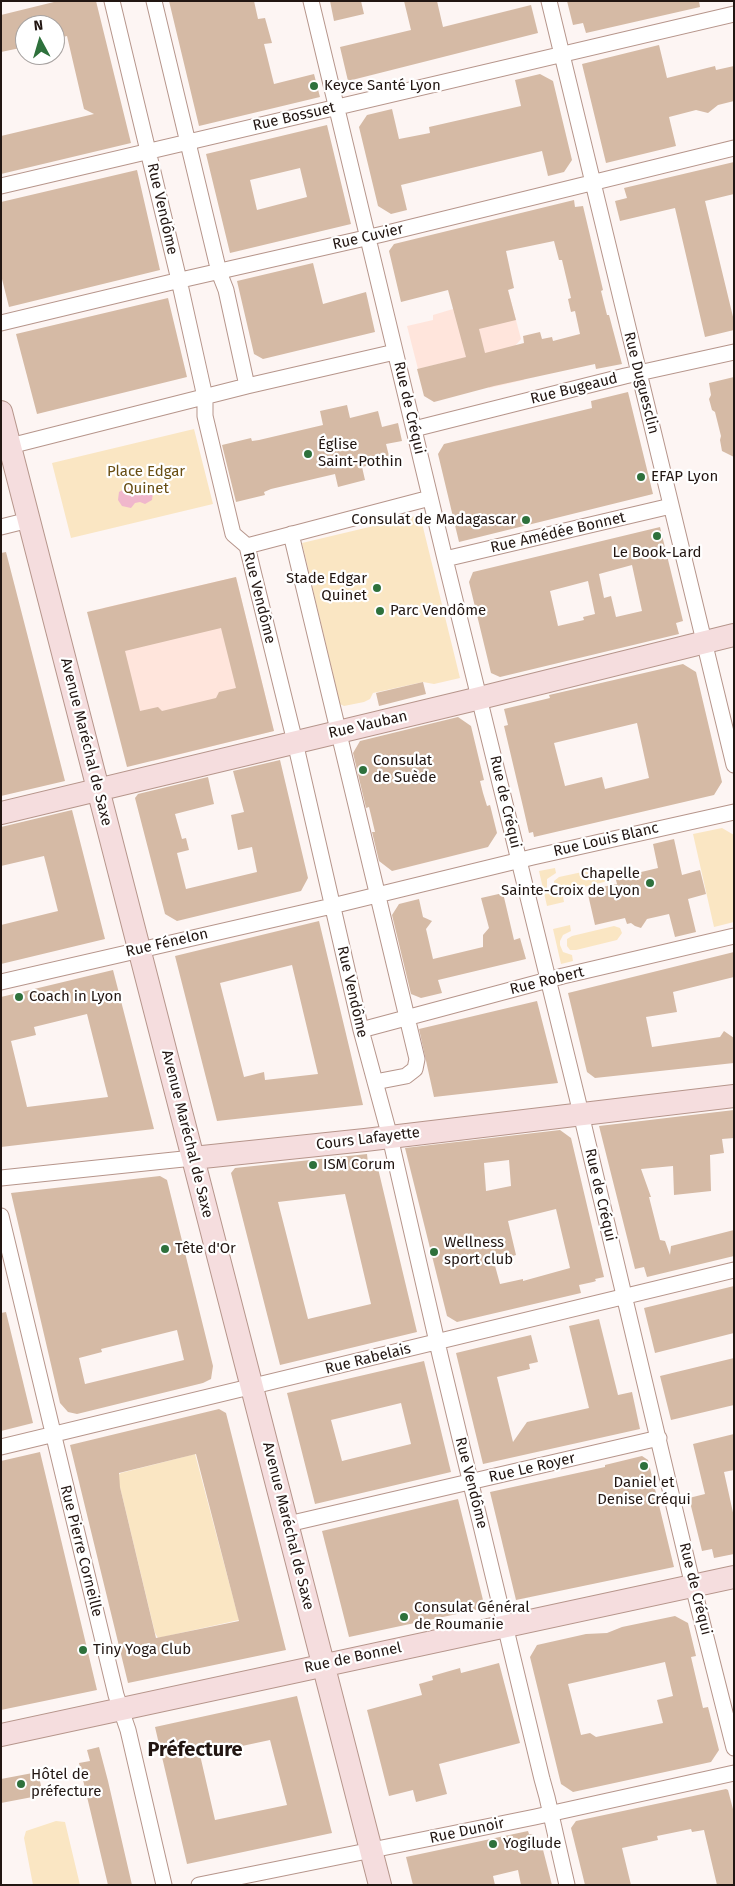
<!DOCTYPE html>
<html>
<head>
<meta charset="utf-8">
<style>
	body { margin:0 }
	#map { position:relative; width:735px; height:1886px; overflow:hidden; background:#fdf5f3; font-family:"Fira Sans",sans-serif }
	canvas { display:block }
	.frame { position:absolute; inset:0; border:2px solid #221612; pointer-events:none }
	.north { position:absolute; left:15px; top:15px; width:50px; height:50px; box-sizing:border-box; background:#fff; border:1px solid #a7a2a0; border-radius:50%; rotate:354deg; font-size:14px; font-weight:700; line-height:20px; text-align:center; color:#221612 }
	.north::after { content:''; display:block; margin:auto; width:18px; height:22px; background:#2e713c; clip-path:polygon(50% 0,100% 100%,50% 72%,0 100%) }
</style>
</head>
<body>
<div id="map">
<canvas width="735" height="1886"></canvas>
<div class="frame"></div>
<div class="north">N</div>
</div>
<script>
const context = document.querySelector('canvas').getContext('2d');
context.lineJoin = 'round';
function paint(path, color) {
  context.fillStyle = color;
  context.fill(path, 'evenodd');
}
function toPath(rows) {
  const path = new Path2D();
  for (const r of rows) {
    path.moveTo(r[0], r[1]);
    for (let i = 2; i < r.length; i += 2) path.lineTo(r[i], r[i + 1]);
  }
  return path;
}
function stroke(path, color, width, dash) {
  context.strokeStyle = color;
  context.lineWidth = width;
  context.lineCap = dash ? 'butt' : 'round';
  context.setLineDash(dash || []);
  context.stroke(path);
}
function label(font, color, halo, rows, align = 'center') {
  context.font = font + ' "Fira Sans",sans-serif';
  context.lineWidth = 4.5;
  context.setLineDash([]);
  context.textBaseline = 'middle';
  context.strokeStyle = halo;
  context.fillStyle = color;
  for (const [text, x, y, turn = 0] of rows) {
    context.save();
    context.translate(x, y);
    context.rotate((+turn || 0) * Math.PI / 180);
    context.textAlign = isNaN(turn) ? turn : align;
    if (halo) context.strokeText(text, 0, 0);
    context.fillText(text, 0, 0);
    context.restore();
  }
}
paint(toPath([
	[504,275,521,339,515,346,524,380,489,388,480,354,418,369,407,326,433,320,433,315,453,309],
	[236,577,274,731,153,761,103,608]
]), '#ffe5dc');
paint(toPath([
	[194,429,213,504,71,538,52,463],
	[420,515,460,678,434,684,423,682,373,693,370,699,364,702,344,706,340,704,302,543],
	[722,828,734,835,734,922,714,927,693,834],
	[555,868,556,873,547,879,547,888,552,895,563,896,564,902,547,906,539,871],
	[601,868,608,872,608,879,604,882,563,892,558,892,554,888,554,881,559,877],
	[570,925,571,931,563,935,560,941,560,945,563,952,572,955,573,961,561,964,553,929],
	[614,926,620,928,622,933,617,940,576,950,570,950,567,946,567,939,572,936],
	[195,1454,239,1620,158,1638,155,1633,120,1487,116,1477,121,1473],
	[56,1821,65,1822,80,1885,33,1885,24,1838,26,1831]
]), '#fae6c3');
paint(toPath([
	[141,484,149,486,152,489,153,493,152,500,145,504,140,502,135,503,131,508,122,506,118,500,119,492,126,488,137,488]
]), '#f0b7cc');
paint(toPath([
	[58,1,96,1,131,143,1,174,1,136,94,114,84,109,67,36,55,39,55,25,25,25,25,47,1,52,1,15],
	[169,1,254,1,258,19,265,18,272,43,264,44,274,84,314,74,320,97,199,126],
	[330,1,361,1,364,14,334,21],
	[404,1,437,1,443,27,531,5,538,33,348,81,340,47,411,30],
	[567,1,699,1,700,7,586,33,583,23,573,25],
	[659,45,667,78,715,66,716,70,734,66,734,101,718,105,708,113,696,110,669,117,676,146,606,163,582,64],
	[540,74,553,81,572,160,564,172,548,176,542,151,401,185,407,210,391,214,378,206,359,127,367,115,392,109,399,139,430,133,429,127,521,106,515,80],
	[327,125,351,224,230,253,206,154],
	[300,168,307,197,257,210,250,180],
	[734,162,734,194,705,201,734,321,734,330,705,337,675,208,620,221,615,201,627,198,624,188],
	[137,170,160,270,9,307,1,275,1,202],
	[574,200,575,207,583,206,603,290,601,291,607,315,609,315,622,364,596,369,595,364,494,386,434,402,424,396,417,369,466,357,448,290,401,302,389,251,394,244],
	[554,241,559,260,562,260,571,298,568,299,571,312,575,311,580,334,553,341,552,337,542,339,540,332,523,336,524,343,485,353,479,329,516,320,508,290,514,288,506,251],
	[313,263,323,304,366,292,375,332,263,359,254,354,237,281],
	[168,298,187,377,37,414,16,334],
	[734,377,734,457,722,451,720,440,721,436,715,412,712,410,709,399,711,395,709,383],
	[628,392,653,494,459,542,438,454,444,444,592,408,591,401],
	[347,405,350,418,378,411,382,427,398,423,402,441,386,444,390,460,362,467,365,480,338,487,335,474,271,489,264,492,265,495,236,502,222,445,251,438,252,441,259,440,323,425,320,411],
	[660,527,683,621,676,623,679,634,500,677,491,673,469,582,473,572],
	[632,565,642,611,616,617,611,596,604,598,599,574],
	[588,581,595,614,583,617,584,620,558,626,550,591],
	[6,552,65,781,1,796,1,553],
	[236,577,274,731,127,767,87,612],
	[221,628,236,688,219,692,216,698,162,711,158,707,140,711,125,651],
	[683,664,696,672,722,782,714,795,534,837,533,832,529,833,524,811,504,726,508,725,504,709,550,698,549,695],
	[637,723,649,778,605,789,602,777,565,786,554,743],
	[423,682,426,694,379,706,376,693],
	[458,717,471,726,484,780,480,781,483,793,487,806,490,805,497,833,488,847,392,871,379,861,372,832,375,832,369,807,366,808,353,753,360,741],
	[280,760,308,878,301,891,177,921,165,914,135,798,138,794,208,777,214,804,175,814,182,839,186,838,189,850,177,853,186,889,257,872,252,847,238,850,231,815,244,812,233,771],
	[72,810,105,939,1,964,1,925,58,911,44,856,1,866,1,827],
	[674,839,682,875,700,870,706,894,688,899,696,932,675,937,669,914,647,919,641,928,635,926,631,923,627,924,625,918,595,925,587,890,617,884,616,880,622,870,627,868,637,873,658,868,653,844],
	[503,893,514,940,520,938,526,959,438,980,442,993,421,998,411,994,392,915,399,904,419,899,423,917,432,921,426,929,433,959,483,947,483,935,489,928,481,898],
	[319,921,363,1105,217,1121,175,956],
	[292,965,318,1074,265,1080,264,1072,244,1077,220,983],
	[734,952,734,977,673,992,677,1012,646,1017,652,1047,720,1037,724,1031,734,1038,734,1063,595,1078,587,1072,568,993],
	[113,970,154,1129,1,1147,1,997],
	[87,1014,108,1097,27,1107,11,1041,36,1035,34,1027],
	[537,1001,558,1083,434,1097,419,1029],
	[734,1110,734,1138,722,1139,724,1153,710,1155,711,1191,674,1195,673,1166,641,1169,651,1197,649,1197,660,1240,665,1241,670,1255,671,1246,734,1230,734,1256,647,1277,644,1267,635,1269,599,1126],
	[560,1130,571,1138,604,1277,595,1279,596,1281,593,1282,579,1285,581,1293,457,1322,447,1316,405,1148],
	[509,1160,511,1186,486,1191,484,1163],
	[556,1209,570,1268,523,1281,523,1279,500,1284,494,1262,516,1255,508,1221],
	[367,1154,368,1163,376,1160,417,1332,280,1365,231,1173,235,1168],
	[345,1194,371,1304,308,1319,278,1202],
	[160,1176,167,1180,213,1366,211,1379,203,1383,77,1414,68,1412,60,1403,11,1193],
	[177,1330,184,1360,85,1384,79,1358,102,1352,101,1349],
	[734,1286,734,1333,655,1353,644,1308],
	[6,1312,33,1423,1,1431,1,1313],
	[599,1319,618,1395,632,1392,640,1429,483,1464,456,1353,531,1335,538,1362,529,1364,530,1369,497,1377,513,1442,527,1422,589,1408,569,1326],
	[734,1358,734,1405,671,1420,660,1376],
	[424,1361,451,1472,315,1504,287,1393],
	[401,1403,411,1444,342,1461,331,1420],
	[219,1409,226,1413,286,1650,128,1683,70,1445],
	[196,1454,239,1621,156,1638,120,1487,119,1473],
	[734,1434,734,1470,724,1472,734,1517,734,1554,714,1558,712,1549,702,1551,689,1498,705,1494,693,1444],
	[40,1452,97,1690,1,1710,1,1461],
	[642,1456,648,1460,674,1567,516,1600,490,1492,605,1467,605,1465],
	[458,1499,485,1608,349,1637,322,1531],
	[675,1616,688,1623,696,1656,691,1657,703,1708,708,1707,719,1750,711,1762,573,1792,561,1784,530,1657,537,1645,586,1634,607,1633,622,1627],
	[665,1662,673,1696,657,1700,663,1723,596,1737,590,1733,581,1735,568,1684],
	[499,1663,520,1743,439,1764,447,1794,416,1802,413,1790,389,1796,367,1710,422,1695,419,1684,433,1680,432,1676,460,1668,461,1673],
	[297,1696,332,1833,187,1864,155,1727],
	[270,1740,287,1805,215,1820,200,1755],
	[99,1747,108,1781,132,1885,108,1885,79,1763,90,1761,87,1750],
	[38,1772,43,1795,1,1803,1,1779],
	[726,1789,728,1790,734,1813,734,1885,717,1885,704,1830,692,1832,691,1829,657,1836,658,1840,622,1848,631,1885,585,1885,571,1828,576,1821],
	[528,1831,529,1834,534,1835,537,1839,540,1838,552,1885,521,1885,518,1870,493,1876,495,1885,413,1885,406,1857]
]), '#d5baa5');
const street = toPath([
	[112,1,179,280,205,397,205,416,233,534,247,546,253,571,295,742,361,1030,390,1137,440,1355,542,1779,547,1797,567,1885],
	[154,1,219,272,226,290,247,386],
	[311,1,445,559,577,1097,693,1586,734,1748],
	[549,1,734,765],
	[1,186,734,14],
	[1,323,172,282,383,234,734,148],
	[414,429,625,376,734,352],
	[10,446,247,386,395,352],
	[1,527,29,520],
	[291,534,417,1059,415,1069,406,1076,375,1082],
	[247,546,430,498],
	[445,559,671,506],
	[1,982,332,906,533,857,734,812],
	[361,1030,563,976,734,936],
	[1,1178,193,1158],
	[1,1216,116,1695,128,1730,164,1885],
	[1,1447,734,1270],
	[288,1524,659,1438],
	[199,1885,535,1817,734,1773]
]);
const secondary = toPath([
	[1,412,380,1885],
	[1,813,480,698,734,635],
	[193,1158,365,1140,734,1096],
	[1,1735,734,1577]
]);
stroke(street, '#b6958b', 17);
stroke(secondary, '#b6958b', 24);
stroke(street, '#fff', 15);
stroke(secondary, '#f5ddde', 22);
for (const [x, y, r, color] of [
	[314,86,5,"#2e713c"],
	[308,454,5,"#2e713c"],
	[641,477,5,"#2e713c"],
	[526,520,5,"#2e713c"],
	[657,536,5,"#2e713c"],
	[377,588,5,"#2e713c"],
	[380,611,5,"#2e713c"],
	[363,770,5,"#2e713c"],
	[650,883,5,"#2e713c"],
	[19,997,5,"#2e713c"],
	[313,1165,5,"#2e713c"],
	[165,1249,5,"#2e713c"],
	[434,1252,5,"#2e713c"],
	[644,1466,5,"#2e713c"],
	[404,1617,5,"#2e713c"],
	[83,1650,5,"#2e713c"],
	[21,1784,5,"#2e713c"],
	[493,1844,5,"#2e713c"]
]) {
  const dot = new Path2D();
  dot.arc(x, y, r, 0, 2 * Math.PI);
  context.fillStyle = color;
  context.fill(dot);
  stroke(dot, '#fff', 2);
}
label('15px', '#221612', '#fff', [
	["Keyce Santé Lyon",324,86],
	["Église",318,445],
	["Saint-Pothin",318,462],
	["EFAP Lyon",651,477],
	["Consulat de Madagascar",516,520,"right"],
	["Le Book-Lard",657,553,"center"],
	["Stade Edgar",367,579,"right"],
	["Quinet",367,596,"right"],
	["Parc Vendôme",390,611],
	["Consulat",373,761],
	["de Suède",373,778],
	["Chapelle",640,874,"right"],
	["Sainte-Croix de Lyon",640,891,"right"],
	["Coach in Lyon",29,997],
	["ISM Corum",323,1165],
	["Wellness",444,1243],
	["sport club",444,1260],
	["Tête d'Or",175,1249],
	["Daniel et",644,1483,"center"],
	["Denise Créqui",644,1500,"center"],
	["Consulat Général",414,1608],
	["de Roumanie",414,1625],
	["Tiny Yoga Club",93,1650],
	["Hôtel de",31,1775],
	["préfecture",31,1792],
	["Yogilude",503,1844]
], 'left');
label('15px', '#221612', '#fff', [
	["Rue Bossuet",294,117,-13],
	["Rue Vendôme",162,209,77],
	["Rue Cuvier",368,237,-13],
	["Rue Duguesclin",641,383,76],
	["Rue Bugeaud",574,389,-14],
	["Rue de Créqui",409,408,77],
	["Rue Amédée Bonnet",558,533,-13],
	["Rue Vendôme",259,598,76],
	["Rue Vauban",368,725,-13],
	["Avenue Maréchal de Saxe",86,742,76],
	["Rue de Créqui",505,802,77],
	["Rue Louis Blanc",606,840,-13],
	["Rue Fénelon",167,943,-13],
	["Rue Robert",547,981,-14],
	["Rue Vendôme",352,992,77],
	["Avenue Maréchal de Saxe",187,1134,76],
	["Cours Lafayette",368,1139,-7],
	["Rue de Créqui",600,1195,77],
	["Rue Rabelais",368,1359,-14],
	["Rue Le Royer",532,1468,-13],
	["Rue Vendôme",471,1483,76],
	["Avenue Maréchal de Saxe",288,1526,76],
	["Rue Pierre Corneille",81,1551,76],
	["Rue de Créqui",695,1589,76],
	["Rue de Bonnel",353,1658,-12],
	["Rue Dunoir",467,1831,-12]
]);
label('15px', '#684d12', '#fff', [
	["Place Edgar",146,472],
	["Quinet",146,489]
]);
label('bold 20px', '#221612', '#fff', [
	["Préfecture",195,1750]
]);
</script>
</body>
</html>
